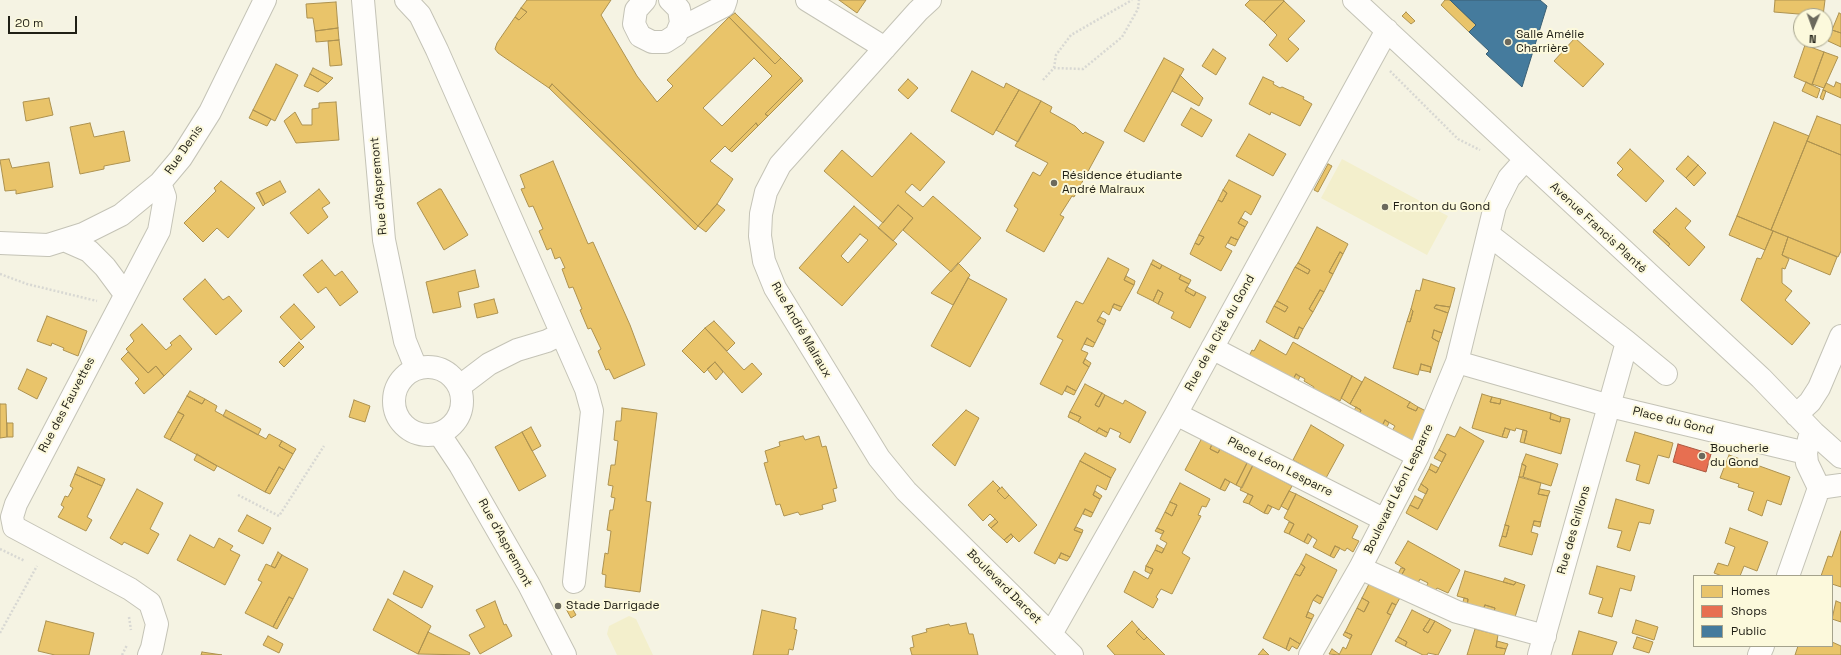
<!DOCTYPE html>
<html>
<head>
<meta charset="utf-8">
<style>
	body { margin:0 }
	#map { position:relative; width:1841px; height:655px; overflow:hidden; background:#f5f3e3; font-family:"Space Grotesk",sans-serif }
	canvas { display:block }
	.legend { position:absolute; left:1693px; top:575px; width:140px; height:72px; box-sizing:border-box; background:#fcf9dc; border:1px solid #a4a28c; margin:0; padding:5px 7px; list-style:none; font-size:12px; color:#201f15 }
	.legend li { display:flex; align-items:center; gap:8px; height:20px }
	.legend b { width:20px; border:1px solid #a4a28c }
	.north { position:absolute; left:1793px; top:8px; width:40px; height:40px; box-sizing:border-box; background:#fcf9dc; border:1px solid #a4a28c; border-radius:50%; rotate:182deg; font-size:11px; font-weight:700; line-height:16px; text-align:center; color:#201f15 }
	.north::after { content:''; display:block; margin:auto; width:14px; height:18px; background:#6b695d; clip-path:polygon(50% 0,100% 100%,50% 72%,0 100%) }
	.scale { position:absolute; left:8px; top:16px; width:69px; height:18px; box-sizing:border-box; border:2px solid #201f15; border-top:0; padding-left:5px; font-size:12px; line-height:14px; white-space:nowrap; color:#201f15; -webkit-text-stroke:3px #fcf9dc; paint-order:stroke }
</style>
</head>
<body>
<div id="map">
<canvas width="1841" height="655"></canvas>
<ul class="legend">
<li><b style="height:11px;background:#e9c46a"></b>Homes</li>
<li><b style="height:11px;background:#e76f51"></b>Shops</li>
<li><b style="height:11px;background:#457b9d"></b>Public</li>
</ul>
<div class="north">N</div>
<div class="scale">20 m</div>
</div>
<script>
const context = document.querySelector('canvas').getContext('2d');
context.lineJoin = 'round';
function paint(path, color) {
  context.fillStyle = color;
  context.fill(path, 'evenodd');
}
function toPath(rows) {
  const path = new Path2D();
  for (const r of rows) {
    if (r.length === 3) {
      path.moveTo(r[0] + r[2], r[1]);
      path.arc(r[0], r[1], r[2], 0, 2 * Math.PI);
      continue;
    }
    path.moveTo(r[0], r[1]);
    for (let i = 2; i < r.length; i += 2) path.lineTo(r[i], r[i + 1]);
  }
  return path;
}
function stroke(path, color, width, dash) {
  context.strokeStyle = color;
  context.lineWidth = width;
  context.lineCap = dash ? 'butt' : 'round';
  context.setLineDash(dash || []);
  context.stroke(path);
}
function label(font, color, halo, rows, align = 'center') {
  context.font = font + ' "Space Grotesk",sans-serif';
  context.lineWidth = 4;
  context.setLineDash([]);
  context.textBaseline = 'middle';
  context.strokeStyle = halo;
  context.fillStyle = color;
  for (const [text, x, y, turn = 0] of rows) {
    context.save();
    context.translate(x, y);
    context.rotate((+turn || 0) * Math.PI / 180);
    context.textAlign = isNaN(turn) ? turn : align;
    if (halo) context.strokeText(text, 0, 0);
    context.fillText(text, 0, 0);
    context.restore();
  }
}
paint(toPath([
	[1342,159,1448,216,1427,255,1321,198],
	[629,616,636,619,653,655,617,655,607,634,609,626]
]), '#f3efcc');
const homes = toPath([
	[527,0,611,0,601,15,637,76,657,102,673,86,667,80,729,17,775,64,781,58,801,78,765,114,768,116,758,126,756,123,729,150,725,146,710,161,733,179,717,204,698,226,552,84,549,88,498,53,495,49,497,43,515,17,519,20,527,12,521,8,527,0],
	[754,58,772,76,722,126,703,108,754,58],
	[839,0,866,0,857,13,839,0],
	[1250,0,1283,0,1284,1,1264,22,1245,5,1250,0],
	[1445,0,1450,0,1476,25,1469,32,1441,5,1445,0],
	[1775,0,1825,0,1823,16,1774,12,1775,0],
	[1284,1,1305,21,1288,39,1299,49,1287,62,1269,45,1277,35,1264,22,1284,1],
	[336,2,338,28,315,31,313,18,307,18,306,4,336,2],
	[521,8,527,12,519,20,515,17,521,8],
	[1406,12,1415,21,1411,24,1402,16,1406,12],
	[735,13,781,58,775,64,729,17,735,13],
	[1839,13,1841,14,1841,33,1832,30,1839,13],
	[338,28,339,40,316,42,315,31,338,28],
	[1832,30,1841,33,1841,47,1828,41,1832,30],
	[1575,38,1604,64,1583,87,1554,61,1575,38],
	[339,40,342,65,330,66,328,41,339,40],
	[1805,45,1824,52,1812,85,1794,77,1805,45],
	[1213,49,1226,58,1216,75,1202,66,1213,49],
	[1824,52,1838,57,1824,88,1812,84,1824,52],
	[1164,58,1184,69,1144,142,1124,131,1164,58],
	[276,64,298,75,275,121,253,110,276,64],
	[313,68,333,78,327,84,310,74,313,68],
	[972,71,1004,88,1006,83,1019,90,993,135,951,111,972,71],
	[310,74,327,84,318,92,304,86,310,74],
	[1180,75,1203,98,1199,106,1172,91,1180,75],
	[1263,77,1274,82,1273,84,1280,88,1282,87,1304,97,1303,99,1312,104,1300,126,1271,112,1270,115,1249,104,1263,77],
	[801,78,803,81,768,116,765,114,801,78],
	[908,79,918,88,908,99,898,90,908,79],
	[1806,82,1820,89,1817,98,1802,91,1806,82],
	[1836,82,1841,84,1841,98,1823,90,1826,83,1834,87,1836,82],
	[552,84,698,226,695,230,549,88,552,84],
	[1019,90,1041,101,1018,142,996,130,1019,90],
	[1823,90,1826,91,1823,100,1820,98,1823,90],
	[49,98,53,115,26,121,23,102,49,98],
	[1041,101,1052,107,1050,112,1075,126,1083,134,1085,132,1104,142,1074,197,1072,196,1060,215,1064,217,1044,252,1006,231,1018,209,1014,206,1033,172,1040,176,1048,163,1015,146,1041,101],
	[336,102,339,140,296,143,284,121,295,112,302,125,312,125,312,109,319,108,319,103,336,102],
	[1191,108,1212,120,1202,137,1181,125,1191,108],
	[253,110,271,119,267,126,249,118,253,110],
	[1817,116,1841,125,1841,155,1807,141,1817,116],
	[1774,122,1809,136,1771,230,1737,216,1774,122],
	[90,123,94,137,124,131,130,161,104,166,104,169,80,174,70,127,90,123],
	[756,123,758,126,732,152,729,150,756,123],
	[911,133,945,162,920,191,912,184,905,192,923,207,933,196,981,238,951,272,903,230,913,218,898,205,883,223,824,171,842,150,872,177,911,133],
	[1249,134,1286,154,1273,176,1236,156,1249,134],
	[1807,141,1841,155,1841,251,1838,257,1771,230,1807,141],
	[1630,149,1664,181,1646,202,1617,175,1623,169,1617,163,1630,149],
	[1688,156,1698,165,1686,178,1676,169,1688,156],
	[9,159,12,168,49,162,53,187,16,194,16,190,5,191,0,160,9,159],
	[553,161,588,244,593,242,630,325,645,365,614,379,609,369,606,370,598,351,601,349,591,328,588,329,580,310,582,309,573,287,569,288,562,269,565,268,560,257,555,259,551,248,547,250,539,231,543,229,533,206,529,207,521,189,525,188,520,175,553,161],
	[1328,164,1332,166,1318,192,1314,190,1328,164],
	[1698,165,1706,173,1694,186,1686,178,1698,165],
	[1229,180,1261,196,1251,215,1245,211,1241,218,1238,223,1245,227,1238,240,1231,237,1225,247,1232,251,1221,271,1190,254,1195,243,1199,245,1204,237,1199,235,1218,200,1222,202,1227,193,1223,190,1229,180],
	[221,181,255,208,228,238,217,228,203,242,184,223,216,191,214,188,221,181],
	[280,181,286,192,265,204,259,192,280,181],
	[319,189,330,203,322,208,328,217,308,234,290,213,319,189],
	[439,189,441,189,468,235,444,250,417,203,439,189],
	[1223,190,1227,193,1222,202,1218,200,1223,190],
	[259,192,265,204,263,206,256,193,259,192],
	[717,204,725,210,706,232,698,226,717,204],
	[898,205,913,218,893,241,878,228,898,205],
	[854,206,897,244,842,306,799,268,854,206],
	[860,234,868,240,848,263,841,256,860,234],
	[1676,208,1691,221,1685,228,1705,247,1689,266,1668,246,1670,244,1654,230,1676,208],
	[1737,216,1773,231,1765,250,1729,235,1737,216],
	[1241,218,1248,222,1245,227,1238,223,1241,218],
	[1317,227,1348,244,1343,254,1340,252,1329,272,1333,274,1324,292,1320,290,1309,309,1313,312,1303,329,1299,327,1294,338,1266,322,1274,306,1285,312,1288,307,1277,301,1295,267,1308,274,1310,270,1298,263,1317,227],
	[1654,230,1670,244,1668,246,1653,232,1654,230],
	[1773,231,1788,237,1782,255,1789,259,1785,269,1782,268,1782,283,1792,291,1785,300,1810,323,1792,345,1741,300,1757,258,1761,259,1773,231],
	[1199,235,1204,237,1199,245,1195,243,1199,235],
	[1231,237,1238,240,1235,246,1228,243,1231,237],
	[1788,237,1837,257,1830,275,1782,255,1788,237],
	[1340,252,1343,254,1333,274,1329,272,1340,252],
	[1108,258,1129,269,1124,280,1134,285,1122,307,1114,304,1109,315,1103,311,1097,321,1104,325,1095,343,1087,338,1081,350,1088,353,1083,363,1089,367,1076,391,1067,386,1062,395,1040,384,1063,340,1057,337,1076,301,1083,304,1108,258],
	[322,260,335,276,342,271,358,292,340,306,326,287,318,293,303,275,322,260],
	[1153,260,1162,265,1160,269,1151,264,1153,260],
	[958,263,970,275,953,305,931,293,958,263],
	[1298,263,1310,270,1308,274,1295,267,1298,263],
	[1151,264,1160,269,1162,265,1181,275,1179,279,1189,284,1185,291,1194,296,1196,292,1206,297,1190,328,1171,318,1174,312,1158,304,1163,293,1158,290,1153,301,1137,293,1151,264],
	[475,270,479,287,458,292,461,307,433,313,426,282,475,270],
	[1181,275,1191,280,1189,284,1179,279,1181,275],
	[1126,276,1135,281,1134,285,1124,280,1126,276],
	[968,278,1007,299,970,367,931,346,968,278],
	[205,279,223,300,229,296,242,311,216,335,183,299,205,279],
	[1423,279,1455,288,1450,307,1436,305,1434,308,1448,313,1442,333,1434,330,1432,338,1439,342,1430,373,1431,367,1421,364,1418,375,1393,368,1407,321,1410,322,1413,311,1411,309,1416,290,1420,291,1423,279],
	[1187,287,1196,292,1194,296,1185,291,1187,287],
	[1158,290,1163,293,1158,304,1153,301,1158,290],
	[1320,290,1324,292,1313,312,1309,309,1320,290],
	[494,299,498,313,477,318,474,304,494,299],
	[1277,301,1288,307,1285,312,1274,306,1277,301],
	[294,304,315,327,301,340,280,317,294,304],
	[1114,304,1122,307,1120,311,1112,307,1114,304],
	[1436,305,1450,307,1448,313,1434,308,1436,305],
	[1411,309,1413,311,1410,322,1407,321,1411,309],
	[47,316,87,331,78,356,63,350,64,348,52,343,51,346,37,341,47,316],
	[1100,317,1106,320,1104,325,1097,321,1100,317],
	[714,321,735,343,727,351,705,328,714,321],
	[142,324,166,350,172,345,170,343,180,335,192,349,164,376,156,366,148,373,126,349,134,341,130,335,142,324],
	[1299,327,1303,329,1298,339,1294,338,1299,327],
	[705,328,744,370,752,363,762,374,742,393,715,362,704,373,682,351,705,328],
	[1434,330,1442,333,1439,342,1432,338,1434,330],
	[1087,338,1095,343,1093,347,1084,344,1087,338],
	[1260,340,1286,355,1293,342,1352,376,1340,401,1330,396,1325,404,1310,396,1314,387,1304,381,1305,379,1296,374,1291,383,1247,360,1252,350,1254,351,1260,340],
	[299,342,304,347,284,367,279,362,299,342],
	[128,352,148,373,156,366,164,376,144,394,135,383,139,379,121,359,128,352],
	[1085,359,1091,363,1089,367,1083,363,1085,359],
	[715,362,723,372,716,380,707,369,715,362],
	[1421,364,1431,367,1430,372,1420,370,1421,364],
	[27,369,47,378,37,399,18,389,27,369],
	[1296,374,1300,377,1295,385,1291,383,1296,374],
	[1352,376,1362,382,1350,404,1341,398,1352,376],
	[1365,377,1410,402,1407,407,1416,411,1418,407,1430,413,1412,445,1390,434,1395,426,1385,420,1380,430,1358,417,1361,410,1350,404,1365,377],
	[1085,384,1102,393,1095,405,1099,407,1105,395,1123,404,1125,400,1146,412,1130,443,1119,437,1121,433,1110,428,1108,433,1099,428,1096,432,1078,422,1081,417,1070,412,1085,384],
	[1067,386,1076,391,1074,395,1065,391,1067,386],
	[190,391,205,399,202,404,187,396,190,391],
	[1102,393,1105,395,1099,407,1095,405,1102,393],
	[1482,394,1492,397,1490,402,1500,404,1501,399,1551,413,1550,419,1560,422,1561,417,1570,419,1561,454,1524,443,1527,431,1516,428,1515,431,1505,428,1502,437,1472,428,1482,394],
	[187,396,202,404,205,399,217,406,215,411,266,439,269,434,282,441,279,446,293,454,284,470,279,467,265,492,170,440,184,415,178,412,187,396],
	[1492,397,1501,399,1500,404,1490,402,1492,397],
	[354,400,370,406,365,422,349,417,354,400],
	[1410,402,1418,407,1416,411,1407,407,1410,402],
	[0,404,6,404,7,437,0,438,0,404],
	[1356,407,1361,410,1358,417,1352,414,1356,407],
	[622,408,657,413,646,501,651,502,640,592,605,587,606,575,602,574,605,553,608,554,611,531,607,530,610,510,613,510,615,498,611,497,613,486,608,485,611,465,615,465,618,441,614,440,616,421,621,421,622,408],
	[226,410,261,429,258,435,223,416,226,410],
	[966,410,979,418,955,466,932,445,966,410],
	[178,412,184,415,170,440,164,437,178,412],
	[1070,412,1081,417,1078,422,1068,417,1070,412],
	[1551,413,1561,417,1560,422,1550,419,1551,413],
	[1385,420,1389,423,1384,432,1380,430,1385,420],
	[7,423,13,423,13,437,7,437,7,423],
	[1311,425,1344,445,1326,478,1293,460,1311,425],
	[531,427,541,446,532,451,522,432,531,427],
	[1460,427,1484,441,1437,530,1406,513,1410,505,1418,509,1428,489,1421,484,1429,469,1436,473,1446,454,1439,450,1447,434,1455,437,1460,427],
	[1099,428,1108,433,1106,437,1096,432,1099,428],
	[1505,428,1510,430,1507,438,1502,437,1505,428],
	[1523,430,1527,431,1524,443,1520,442,1523,430],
	[522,432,546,476,519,491,495,447,522,432],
	[1635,432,1673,443,1669,458,1658,455,1649,484,1636,480,1640,465,1626,461,1635,432],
	[803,436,805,440,819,436,822,447,826,446,837,488,833,489,836,501,822,505,823,509,800,515,798,512,784,516,780,504,776,505,764,463,768,462,765,451,780,446,779,442,803,436],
	[1202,438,1212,444,1210,449,1218,453,1220,449,1247,463,1236,485,1225,479,1220,489,1185,470,1202,438],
	[282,441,296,449,293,454,279,446,282,441],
	[1212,444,1220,449,1218,453,1210,449,1212,444],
	[1439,450,1446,454,1442,462,1434,458,1439,450],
	[1085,453,1116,469,1111,478,1080,461,1085,453],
	[197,454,217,466,214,471,194,460,197,454],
	[1526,454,1558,464,1551,486,1523,477,1526,466,1522,464,1526,454],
	[1729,455,1790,477,1781,505,1767,500,1762,516,1748,510,1754,492,1738,487,1739,484,1720,478,1729,455],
	[1080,461,1111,478,1106,490,1097,485,1093,495,1100,499,1093,513,1085,509,1074,530,1082,533,1070,557,1061,553,1055,564,1034,553,1080,461],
	[1247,463,1253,465,1242,488,1236,485,1247,463],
	[1431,464,1439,468,1436,473,1429,469,1431,464],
	[1522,464,1526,466,1523,477,1519,477,1522,464],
	[1253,465,1292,486,1279,510,1268,505,1264,513,1249,504,1253,496,1240,490,1253,465],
	[78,467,105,479,102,486,75,474,78,467],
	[279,467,284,470,270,494,265,492,279,467],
	[75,474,102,486,87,517,92,520,86,531,58,517,64,507,61,505,65,496,68,497,73,488,70,486,75,474],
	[1519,477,1541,483,1538,494,1548,496,1541,522,1534,521,1531,532,1538,534,1532,555,1499,546,1502,536,1506,537,1509,526,1505,525,1519,477],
	[1225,479,1230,482,1225,491,1220,489,1225,479],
	[993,481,1000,488,997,491,1005,499,1009,495,1037,525,1019,542,1011,534,1004,540,991,528,998,522,990,514,983,521,968,505,993,481],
	[1180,483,1210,499,1206,507,1202,506,1198,515,1201,516,1182,553,1190,558,1172,594,1161,589,1156,597,1158,599,1153,608,1124,592,1134,571,1148,579,1153,569,1146,566,1155,550,1162,553,1167,543,1160,539,1164,531,1157,528,1165,512,1172,516,1177,505,1170,502,1180,483],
	[1421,484,1428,489,1426,494,1418,490,1421,484],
	[1002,487,1009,495,1005,499,997,491,1002,487],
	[137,489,163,503,150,529,159,534,148,554,124,542,122,545,110,538,137,489],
	[1540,489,1550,491,1548,496,1538,494,1540,489],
	[1095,491,1102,496,1100,499,1093,495,1095,491],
	[1289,491,1296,494,1288,510,1281,506,1289,491],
	[1248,494,1253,496,1249,504,1243,502,1248,494],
	[1296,494,1358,526,1352,538,1359,541,1353,552,1347,548,1345,551,1335,546,1330,556,1313,547,1317,540,1308,534,1304,542,1289,534,1294,524,1284,518,1296,494],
	[1415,496,1423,500,1418,509,1410,505,1415,496],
	[1616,499,1654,510,1650,524,1639,522,1630,551,1617,547,1622,531,1608,528,1616,499],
	[1170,502,1177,505,1172,516,1165,512,1170,502],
	[1268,505,1272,507,1268,514,1264,513,1268,505],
	[1085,509,1093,513,1091,517,1083,514,1085,509],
	[247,515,271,528,263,544,238,531,247,515],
	[995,519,998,522,991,528,988,525,995,519],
	[1534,521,1541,522,1540,527,1533,525,1534,521],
	[1289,522,1294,524,1289,534,1284,532,1289,522],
	[1505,525,1509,526,1506,537,1502,536,1505,525],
	[1076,527,1083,530,1082,533,1074,530,1076,527],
	[1157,528,1164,531,1162,534,1155,531,1157,528],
	[1730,528,1768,542,1757,571,1744,566,1740,576,1722,576,1714,573,1718,563,1728,566,1735,547,1725,543,1730,528],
	[1841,531,1841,587,1832,584,1832,576,1821,576,1828,556,1832,557,1841,531],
	[1011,534,1013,537,1007,543,1004,540,1011,534],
	[1308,534,1312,537,1308,544,1304,542,1308,534],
	[190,535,214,548,219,538,233,546,230,550,240,555,225,585,177,560,190,535],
	[1408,541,1460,570,1448,593,1437,588,1433,594,1425,589,1428,583,1420,579,1417,585,1401,576,1405,569,1395,563,1408,541],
	[1157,545,1164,549,1162,553,1155,550,1157,545],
	[1335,546,1340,548,1334,558,1330,556,1335,546],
	[278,552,282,555,275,568,271,566,278,552],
	[1061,553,1070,557,1067,561,1059,558,1061,553],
	[1306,554,1337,570,1323,598,1317,595,1313,600,1306,617,1312,619,1300,644,1290,638,1286,649,1263,638,1295,574,1300,576,1305,567,1301,564,1306,554],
	[282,555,308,569,293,599,289,597,273,627,245,613,262,582,258,580,266,564,275,568,282,555],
	[1301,564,1305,567,1300,576,1295,574,1301,564],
	[1146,566,1153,569,1151,574,1145,571,1146,566],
	[1597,566,1635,576,1631,591,1620,588,1612,617,1598,613,1603,598,1589,594,1597,566],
	[1401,568,1405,569,1401,576,1398,574,1401,568],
	[404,571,433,586,422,608,393,594,404,571],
	[1465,571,1514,585,1516,582,1525,585,1515,617,1494,611,1495,608,1485,605,1482,612,1467,607,1468,599,1457,596,1465,571],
	[1505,578,1516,582,1514,585,1503,582,1505,578],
	[1371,580,1401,596,1396,605,1392,603,1387,613,1391,615,1371,655,1339,655,1343,647,1346,649,1352,635,1345,632,1357,608,1364,612,1369,602,1362,598,1371,580],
	[1317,595,1323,598,1320,604,1313,600,1317,595],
	[289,597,293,599,277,629,273,627,289,597],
	[1362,598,1369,602,1364,612,1357,608,1362,598],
	[1464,598,1468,599,1467,607,1462,606,1464,598],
	[388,599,431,626,418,654,373,630,388,599],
	[495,601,504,625,506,624,512,636,480,654,469,635,485,627,476,610,495,601],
	[1836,601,1841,603,1841,622,1832,619,1836,601],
	[1392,603,1396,605,1391,615,1387,613,1392,603],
	[570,604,576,615,571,618,565,607,570,604],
	[1485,605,1495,608,1493,615,1482,612,1485,605],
	[762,610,796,618,794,629,797,630,793,650,789,649,788,655,753,655,762,610],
	[1412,610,1430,619,1423,630,1428,633,1435,621,1451,630,1438,655,1428,653,1427,655,1423,655,1405,646,1407,642,1398,637,1412,610],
	[1308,612,1314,615,1312,619,1306,617,1308,612],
	[1430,619,1435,621,1428,633,1423,630,1430,619],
	[1636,620,1658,627,1654,640,1632,633,1636,620],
	[46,621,94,633,89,655,55,655,38,651,46,621],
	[1132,621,1139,629,1136,632,1144,640,1147,637,1165,655,1115,655,1107,646,1132,621],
	[966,623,969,634,973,634,978,655,912,655,910,648,914,647,912,636,927,632,926,629,949,624,950,626,966,623],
	[1139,629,1147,637,1144,640,1136,632,1139,629],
	[1475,629,1498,635,1496,647,1506,649,1504,655,1467,655,1475,629],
	[1579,631,1617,642,1612,655,1572,655,1579,631],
	[428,632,470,653,469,655,418,654,428,632],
	[1345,632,1352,635,1350,639,1343,635,1345,632],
	[268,636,283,644,279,653,263,645,268,636],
	[1398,637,1407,642,1405,646,1395,641,1398,637],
	[1637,637,1653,642,1649,653,1633,648,1637,637],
	[1290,638,1300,644,1297,649,1292,646,1289,651,1286,649,1290,638],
	[1497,641,1508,644,1506,649,1496,647,1497,641],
	[1832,642,1841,646,1841,655,1795,655,1798,646,1832,646,1832,642],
	[1263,649,1269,655,1258,655,1263,649],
	[1332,649,1339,654,1339,655,1329,654,1332,649],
	[202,652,222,655,201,655,202,652]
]);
paint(homes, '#e9c46a');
stroke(homes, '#ad9250', 1);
const shops = toPath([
	[1678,444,1711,454,1706,472,1673,462,1678,444]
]);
paint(shops, '#e76f51');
stroke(shops, '#ab573f', 1);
const public = toPath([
	[1450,0,1540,0,1547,6,1522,87,1486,54,1489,51,1469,32,1476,25,1450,0]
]);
paint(public, '#457b9d');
stroke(public, '#3a5f74', 1);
const minor = toPath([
	[406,0,420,15,437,50,586,389,592,411,574,582],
	[645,0,636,10,634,24,640,36,652,42,665,42,676,35,681,23,679,9,670,0],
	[807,0,885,48],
	[930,0,918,11,780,165,766,192,761,214,760,236,764,261,775,288,879,458,906,491,1072,655],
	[1354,0,1761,378,1814,433,1841,457],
	[679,29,724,6,726,0],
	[1488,234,1627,342,1666,374],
	[64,240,89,251,105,267,125,294],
	[0,243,48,245,83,234,121,215,160,183,181,158,210,112,265,0],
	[1212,348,1418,456],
	[1457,362,1610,406,1806,453],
	[460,386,489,364,517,350,547,341,561,334],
	[1176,414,1385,520],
	[1796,415,1810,402,1819,388,1841,336],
	[1809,439,1806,453,1807,463,1819,488,1841,485],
	[1360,568,1457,612,1545,636],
	[1788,576,1819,488],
	[1051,634,1176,414,1387,30],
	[149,655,152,648,157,624,150,603,130,589,14,527,12,517,16,504,159,231,165,197,160,183],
	[1310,655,1360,568,1418,456,1457,362,1495,206,1509,178,1525,160],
	[1539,655,1627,342],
	[1759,655,1763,646]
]);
const major = toPath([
	[363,0,384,240,405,341,416,368],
	[428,401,34],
	[440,435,460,465,529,585,565,655]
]);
stroke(minor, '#c4c3b6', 24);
stroke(major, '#c4c3b6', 24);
stroke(toPath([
	[1054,68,1056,55,1071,35,1132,0],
	[1390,71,1458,139,1480,150],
	[1043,80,1054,68,1083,69,1122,37,1138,9,1139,0],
	[0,274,27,284,97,301],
	[238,495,279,516,324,446],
	[0,549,25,561],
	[129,617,131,630],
	[0,633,37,566],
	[122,655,127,645]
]), '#d8d8d3', 2.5, [2, 2]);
stroke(minor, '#fefdfb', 22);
stroke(major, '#fefdfb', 22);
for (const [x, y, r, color] of [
	[1508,42,4,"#6b695d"],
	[1054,183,4,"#6b695d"],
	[1385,207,4,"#6b695d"],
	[1702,456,4,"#6b695d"],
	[558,606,4,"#6b695d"]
]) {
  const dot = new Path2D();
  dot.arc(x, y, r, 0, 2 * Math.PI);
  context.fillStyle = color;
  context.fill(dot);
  stroke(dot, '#fcf9dc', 1.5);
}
label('12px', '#201f15', '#fcf9dc', [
	["Salle Amélie",1516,35],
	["Charrière",1516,49],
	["Résidence étudiante",1062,176],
	["André Malraux",1062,190],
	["Fronton du Gond",1393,207],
	["Boucherie",1710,449],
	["du Gond",1710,463],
	["Stade Darrigade",566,606]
], 'left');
label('12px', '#201f15', '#fcf9dc', [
	["Rue Denis",184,150,-55],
	["Rue d'Aspremont",379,186,-95],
	["Avenue Francis Planté",1598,228,43],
	["Rue André Malraux",801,330,60],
	["Rue de la Cité du Gond",1220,333,-61],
	["Rue des Fauvettes",67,405,-62],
	["Place du Gond",1673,421,14],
	["Place Léon Lesparre",1280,467,27],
	["Boulevard Léon Lesparre",1399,489,-64],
	["Rue des Grillons",1574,530,-74],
	["Rue d'Aspremont",505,543,61],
	["Boulevard Darcet",1004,587,45]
]);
</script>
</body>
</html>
